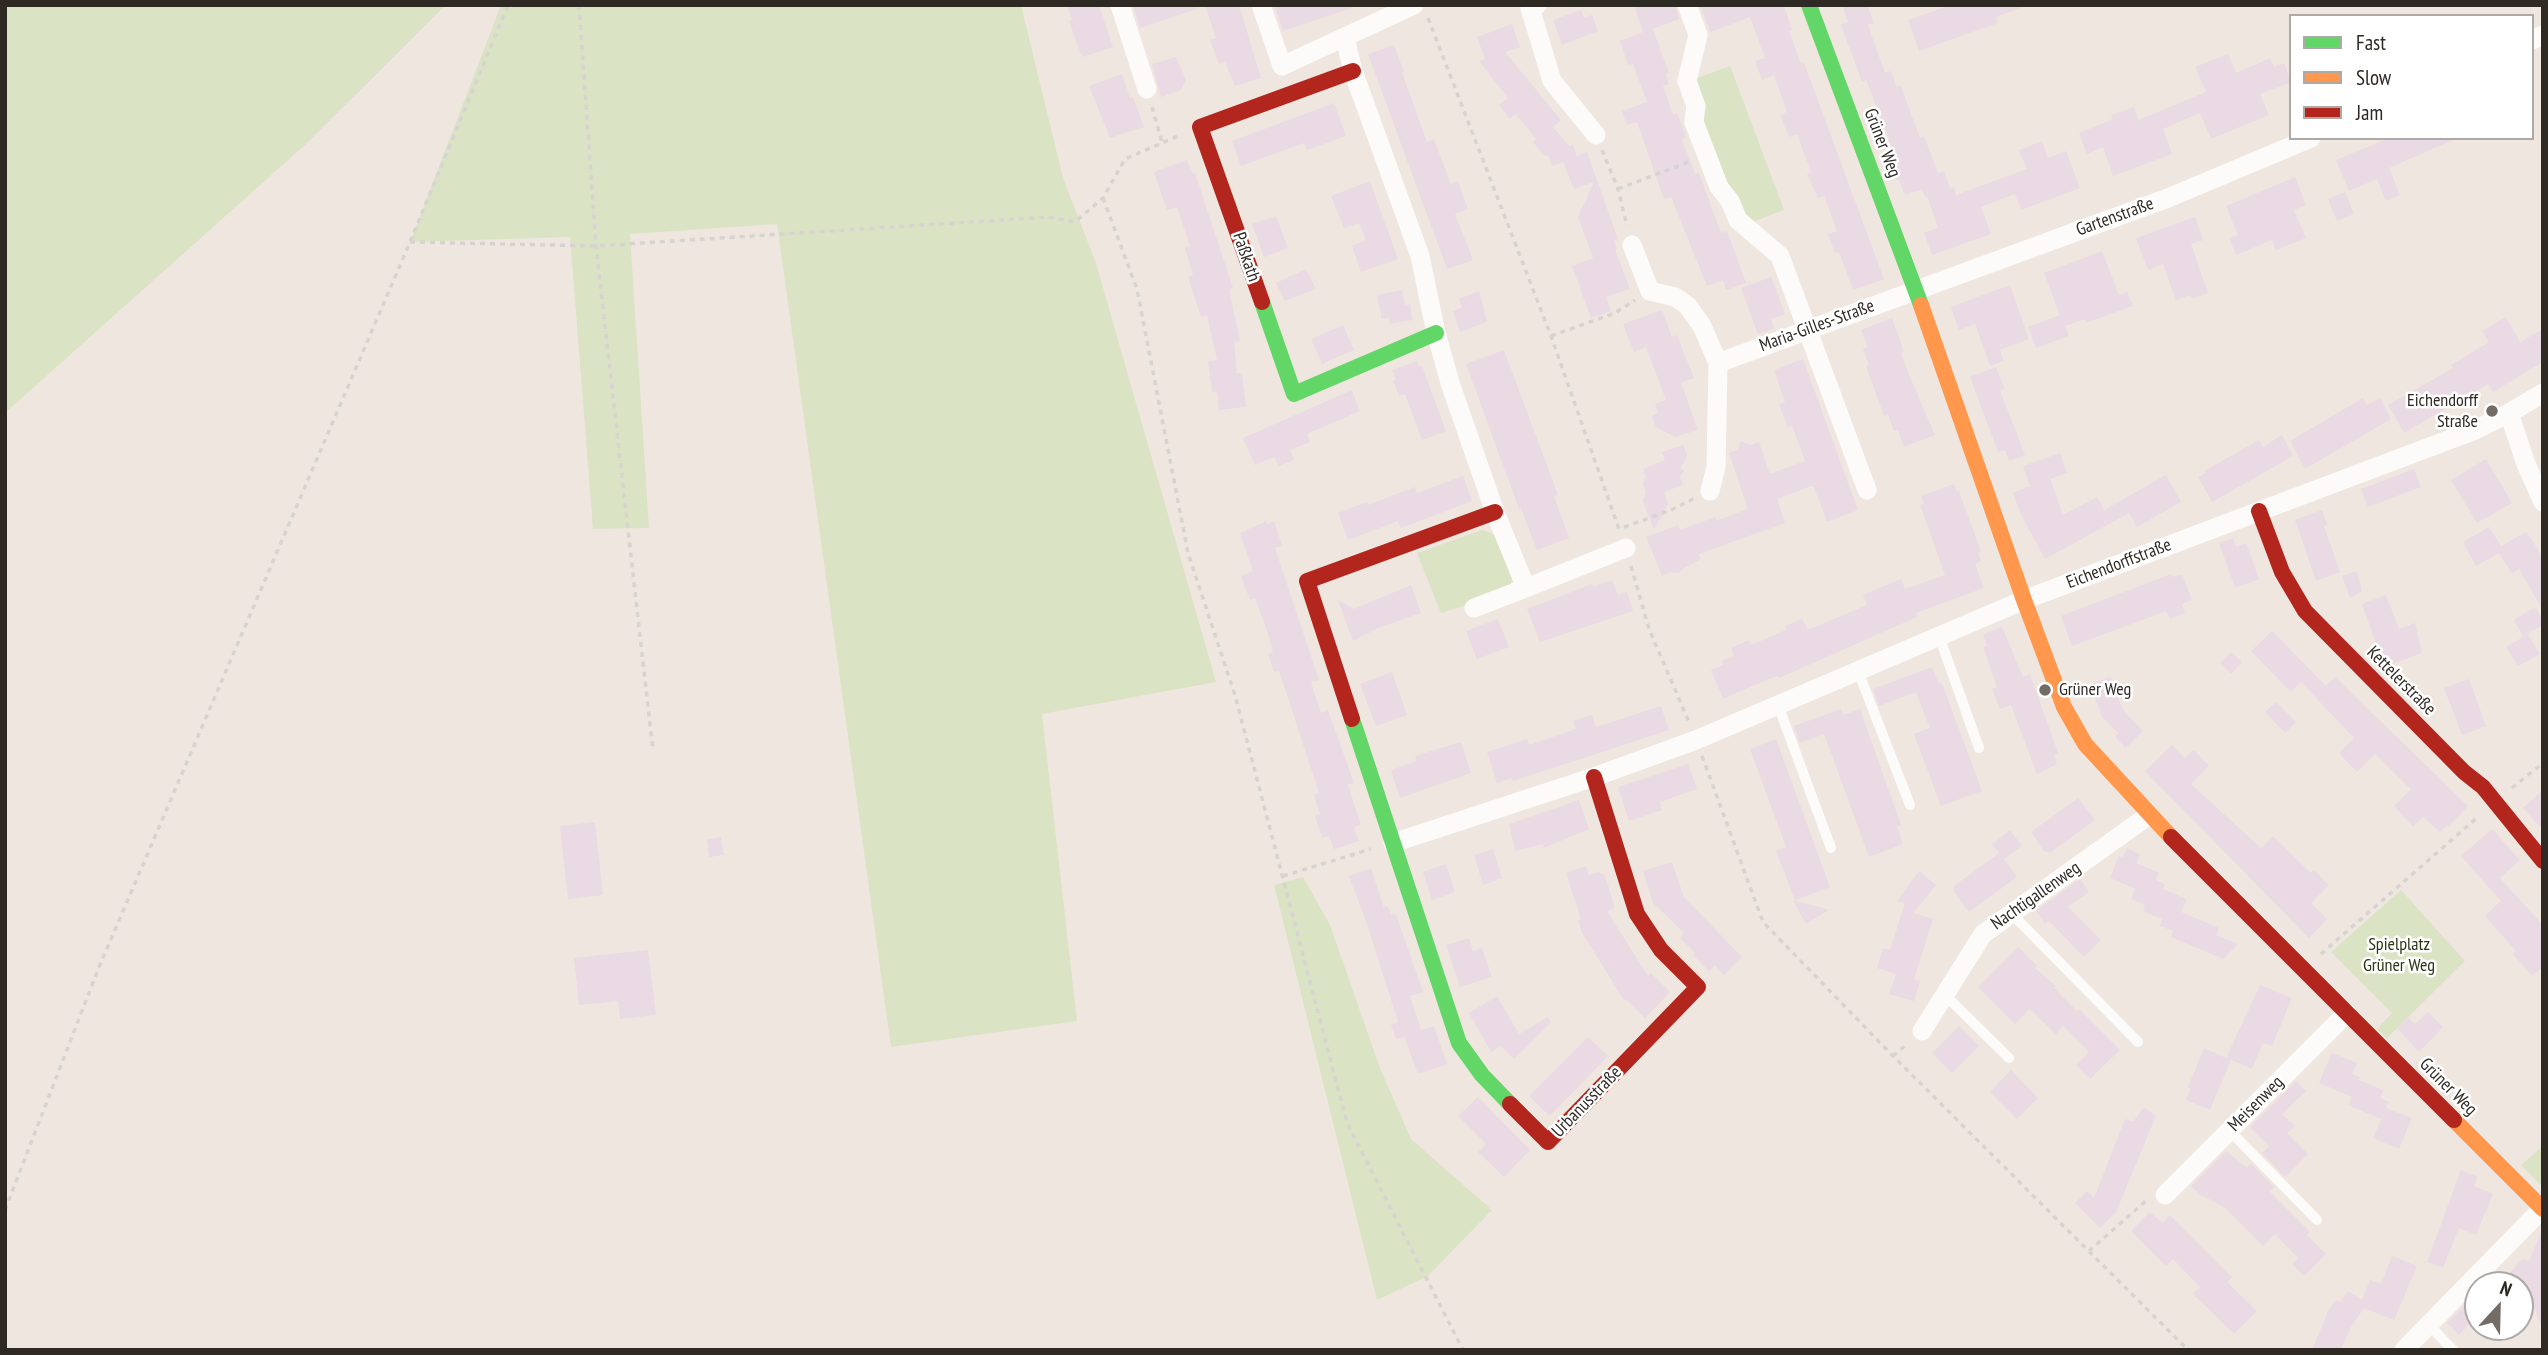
<!DOCTYPE html>
<html>
<head>
<meta charset="utf-8">
<style>
	body { margin:0 }
	#map { position:relative; width:2548px; height:1355px; overflow:hidden; background:#efe7df; font-family:"PT Sans Narrow",sans-serif }
	canvas { display:block }
	.frame { position:absolute; inset:0; border:7px solid #2f2924; pointer-events:none }
	.legend { position:absolute; left:2289px; top:14px; width:245px; height:126px; box-sizing:border-box; background:#fff; border:2px solid #aca9a7; margin:0; padding:9px 12px; list-style:none; font-size:21px; color:#2f2924 }
	.legend li { display:flex; align-items:center; gap:14px; height:35px }
	.legend b { width:35px; border:2px solid #aca9a7 }
	.north { position:absolute; left:2464px; top:1271px; width:70px; height:70px; box-sizing:border-box; background:#fff; border:2px solid #aca9a7; border-radius:50%; rotate:22deg; font-size:19px; font-weight:700; line-height:28px; text-align:center; color:#2f2924 }
	.north::after { content:''; display:block; margin:auto; width:24px; height:32px; background:#726c65; clip-path:polygon(50% 0,100% 100%,50% 72%,0 100%) }
</style>
</head>
<body>
<div id="map">
<canvas width="2548" height="1355"></canvas>
<div class="frame"></div>
<ul class="legend">
<li><b style="height:9px;background:#63d668"></b>Fast</li>
<li><b style="height:9px;background:#ff974d"></b>Slow</li>
<li><b style="height:9px;background:#b3261e"></b>Jam</li>
</ul>
<div class="north">N</div>
</div>
<script>
const context = document.querySelector('canvas').getContext('2d');
context.lineJoin = 'round';
function paint(path, color) {
  context.fillStyle = color;
  context.fill(path, 'evenodd');
}
function toPath(rows) {
  const path = new Path2D();
  for (const r of rows) {
    path.moveTo(r[0], r[1]);
    for (let i = 2; i < r.length; i += 2) path.lineTo(r[i], r[i + 1]);
  }
  return path;
}
function stroke(path, color, width, dash) {
  context.strokeStyle = color;
  context.lineWidth = width;
  context.lineCap = dash ? 'butt' : 'round';
  context.setLineDash(dash || []);
  context.stroke(path);
}
function label(font, color, halo, rows, align = 'center') {
  context.font = font + ' "PT Sans Narrow",sans-serif';
  context.lineWidth = 5;
  context.setLineDash([]);
  context.textBaseline = 'middle';
  context.strokeStyle = halo;
  context.fillStyle = color;
  for (const [text, x, y, turn = 0] of rows) {
    context.save();
    context.translate(x, y);
    context.rotate((+turn || 0) * Math.PI / 180);
    context.textAlign = isNaN(turn) ? turn : align;
    if (halo) context.strokeText(text, 0, 0);
    context.fillText(text, 0, 0);
    context.restore();
  }
}
paint(toPath([
	[5,5,446,5,305,145,5,413],
	[501,5,1021,5,1063,178,1096,263,1216,682,1042,714,1077,1021,891,1047,777,224,630,234,649,528,593,529,570,237,410,242],
	[1730,66,1784,210,1750,223,1725,187,1700,120,1695,79],
	[1482,530,1499,536,1513,575,1511,583,1506,590,1494,596,1441,613,1417,553],
	[1303,877,1330,925,1380,1068,1411,1139,1492,1210,1428,1276,1377,1300,1274,885],
	[2401,890,2465,961,2387,1038,2377,1029,2392,1013,2331,952],
	[2543,1146,2543,1187,2521,1165]
]), '#dbe3c5');
paint(toPath([
	[1067,5,1099,5,1113,47,1082,57,1069,21,1072,20],
	[1133,5,1198,5,1199,8,1140,28],
	[1205,5,1239,5,1261,78,1235,86,1225,62,1219,64,1210,40,1216,38],
	[1274,5,1352,5,1352,8,1283,31],
	[1634,5,1675,5,1679,19,1653,29,1669,73,1666,74,1669,84,1663,86,1673,115,1677,113,1686,137,1682,139,1695,174,1699,173,1721,233,1727,231,1746,283,1726,290,1723,280,1707,286,1671,197,1664,199,1637,122,1627,125,1622,111,1647,102,1633,64,1628,65,1620,41,1643,32],
	[1700,5,1784,5,1792,30,1789,31,1801,64,1804,63,1884,279,1853,290,1839,252,1835,253,1828,234,1837,231,1824,196,1818,198,1807,174,1811,172,1797,134,1789,137,1780,115,1787,112,1774,75,1762,80,1755,61,1765,58,1750,17,1710,32],
	[1842,5,1867,5,1874,23,1868,25,1885,73,1891,71,1897,87,1901,86,1920,138,1924,136,1938,173,1944,171,1950,188,1954,187,1956,195,2027,169,2019,150,2042,141,2048,158,2066,151,2080,188,2021,210,2015,194,1981,207,1991,234,1932,255,1924,233,1938,228,1927,196,1925,197,1922,189,1905,195,1899,180,1895,178,1892,168,1899,165,1866,80,1862,82,1841,25,1848,22],
	[1951,5,2024,5,2024,7,1996,17,1998,23,1919,51,1908,20],
	[1581,10,1584,18,1592,15,1598,31,1562,45,1553,20],
	[1512,24,1520,47,1505,52,1561,120,1553,127,1569,146,1573,145,1577,156,1587,152,1618,239,1614,240,1617,249,1615,250,1630,289,1606,297,1611,311,1591,318,1572,266,1593,258,1578,217,1594,182,1574,189,1563,162,1552,166,1548,155,1544,156,1533,142,1536,139,1516,114,1510,119,1499,105,1508,98,1479,61,1485,59,1477,37],
	[1394,45,1404,72,1402,73,1427,142,1434,139,1451,184,1458,181,1468,209,1455,214,1473,260,1447,269,1368,54],
	[2228,54,2236,73,2270,58,2274,67,2284,63,2291,82,2260,94,2269,115,2211,139,2200,113,2163,129,2172,154,2113,176,2103,147,2087,154,2079,133,2113,119,2111,115,2134,107,2139,120,2206,92,2195,67],
	[1176,57,1186,80,1181,90,1161,97,1152,64],
	[1122,74,1130,98,1133,97,1144,127,1110,138,1089,86],
	[1334,103,1346,136,1307,150,1304,143,1241,166,1232,141],
	[2389,138,2458,138,2389,168,2400,195,2386,201,2377,179,2349,191,2336,160],
	[1187,160,1193,174,1195,173,1233,288,1229,289,1240,341,1234,342,1237,373,1242,373,1246,407,1219,410,1217,391,1212,392,1208,361,1217,360,1207,315,1201,317,1188,277,1193,275,1185,248,1190,246,1177,207,1167,210,1154,172],
	[2295,177,2306,205,2294,210,2306,238,2276,250,2272,240,2236,255,2229,238,2238,235,2226,206],
	[1370,181,1398,259,1361,272,1352,246,1366,240,1359,223,1344,228,1331,196],
	[2345,192,2354,214,2337,221,2328,199],
	[1276,216,1288,248,1264,257,1252,224],
	[2195,217,2203,240,2191,244,2208,293,2192,299,2191,295,2176,300,2163,264,2148,270,2136,238],
	[2102,251,2119,295,2127,292,2133,306,2086,323,2085,319,2065,326,2069,336,2036,348,2028,327,2060,315,2044,273],
	[1306,269,1316,289,1285,301,1276,283],
	[1771,277,1785,314,1771,319,1774,328,1758,334,1741,288],
	[2010,285,2029,339,2000,350,2004,361,1990,366,1975,324,1959,330,1951,307],
	[1402,290,1405,305,1410,304,1412,320,1390,324,1389,318,1382,319,1377,295],
	[1479,291,1487,322,1460,332,1453,311,1462,307,1459,299],
	[1662,310,1672,337,1677,335,1694,378,1681,383,1698,430,1675,437,1656,427,1652,416,1658,413,1655,404,1666,400,1646,347,1634,352,1623,324],
	[2506,317,2520,342,2543,329,2543,362,2493,392,2488,384,2404,433,2388,405,2453,368,2451,365,2489,342,2482,331],
	[1892,318,1904,352,1901,353,1907,370,1935,435,1904,447,1898,430,1894,431,1888,415,1884,416,1866,366,1869,365,1863,349,1868,347,1861,330],
	[1343,325,1354,350,1322,364,1311,339],
	[1504,350,1558,495,1554,496,1569,538,1537,550,1521,508,1519,509,1466,364],
	[1803,359,1858,510,1827,522,1814,487,1811,486,1777,499,1785,523,1699,554,1701,559,1684,568,1679,573,1671,572,1662,576,1646,537,1678,525,1680,530,1715,517,1716,521,1748,509,1729,453,1737,450,1741,441,1751,445,1759,442,1770,474,1805,461,1792,426,1788,427,1779,405,1785,402,1774,370],
	[1417,361,1419,367,1422,366,1446,431,1422,440,1405,394,1399,396,1393,381,1396,380,1392,370],
	[1996,367,2005,389,2000,390,2025,455,2009,461,2005,450,1998,452,1970,377],
	[1352,390,1360,411,1307,434,1310,442,1290,450,1294,460,1279,466,1274,457,1255,465,1243,438],
	[2363,398,2367,405,2380,398,2391,419,2305,469,2290,441],
	[2282,435,2293,456,2212,502,2198,477,2206,473,2204,471,2259,440,2263,447],
	[1683,445,1687,455,1681,468,1684,471,1680,477,1683,485,1664,492,1668,504,1654,530,1643,501,1646,492,1643,483,1646,477,1643,469,1665,460,1662,452],
	[2060,453,2067,473,2050,479,2063,515,2097,497,2104,510,2166,475,2181,502,2137,527,2129,513,2045,559,2021,515,2013,493,2030,486,2023,466],
	[2486,459,2512,503,2477,523,2451,480],
	[2414,469,2421,487,2368,507,2361,489],
	[1463,476,1472,501,1401,528,1398,521,1348,540,1338,513,1367,502,1368,505,1415,487,1417,493],
	[1954,484,1957,492,1959,491,1981,552,1978,553,1981,561,1975,564,1984,588,1916,613,1917,617,1804,667,1779,678,1778,676,1766,680,1723,699,1711,670,1723,665,1722,661,1734,656,1731,648,1748,640,1751,645,1786,630,1785,626,1802,619,1808,630,1867,605,1863,595,1901,579,1905,589,1945,575,1920,505,1924,504,1921,496],
	[2322,510,2327,525,2324,526,2340,572,2316,581,2295,520],
	[1266,521,1267,524,1274,521,1282,546,1275,548,1319,680,1311,682,1321,713,1328,710,1354,783,1348,785,1361,825,1354,827,1359,841,1334,849,1329,836,1322,838,1315,816,1320,814,1314,795,1319,793,1279,671,1274,672,1268,654,1273,652,1268,633,1255,598,1250,600,1241,576,1253,571,1240,533],
	[2489,527,2501,546,2526,532,2534,543,2543,558,2543,610,2519,569,2512,574,2499,553,2476,566,2463,542],
	[2233,538,2236,547,2246,543,2259,579,2235,588,2219,543],
	[2357,571,2362,591,2350,598,2342,576],
	[2171,574,2172,577,2182,574,2192,600,2182,604,2185,613,2170,619,2166,611,2072,646,2061,616],
	[1612,580,1618,595,1627,592,1633,611,1540,642,1527,609,1592,584,1593,587],
	[1411,585,1421,613,1378,628,1353,641,1338,600,1354,609],
	[2386,595,2399,629,2415,623,2422,653,2387,666,2382,651,2379,652,2362,604],
	[2535,607,2543,620,2543,625,2523,636,2514,620],
	[1498,619,1509,647,1477,659,1466,631],
	[2002,627,2023,677,2030,674,2058,753,2054,755,2057,764,2037,774,2011,705,2000,709,1992,689,1997,687,1983,647,1987,646,1983,634],
	[2272,631,2326,686,2335,677,2468,806,2448,827,2447,825,2440,832,2423,817,2413,826,2404,817,2394,806,2411,789,2375,754,2357,772,2339,753,2354,738,2301,682,2291,692,2251,651],
	[2528,634,2540,654,2518,666,2506,647],
	[2231,652,2242,662,2231,674,2220,663],
	[1932,667,1939,684,1942,683,1982,791,1941,806,1914,734,1930,728,1916,692,1879,706,1873,689],
	[1392,672,1407,715,1376,726,1360,684],
	[2111,677,2123,710,2143,731,2126,748,2115,737,2118,733,2102,717,2090,684],
	[2469,679,2486,726,2462,735,2444,688],
	[2276,702,2296,722,2285,733,2265,712],
	[1661,706,1669,730,1513,781,1512,778,1497,783,1487,752,1527,739,1529,745,1576,729,1573,721,1592,715,1596,727],
	[1841,709,1843,715,1860,709,1901,825,1897,826,1903,844,1869,857,1824,734,1800,743,1794,726],
	[1776,739,1830,887,1795,900,1776,851,1786,847,1750,749],
	[1461,742,1471,773,1400,798,1391,770,1417,761,1415,756],
	[2172,745,2185,758,2194,750,2209,766,2191,784,2261,848,2273,836,2311,873,2314,870,2329,885,2311,903,2327,919,2309,938,2145,771],
	[1688,764,1697,789,1660,802,1662,810,1629,821,1618,787],
	[2543,790,2543,830,2523,808],
	[2078,798,2095,820,2050,853,2044,851,2031,832],
	[1579,800,1589,829,1544,848,1543,844,1515,851,1509,824],
	[595,822,603,895,568,899,560,826],
	[2492,829,2520,860,2500,878,2543,925,2543,967,2532,976,2513,954,2516,951,2485,916,2501,901,2461,856],
	[2010,830,2022,846,2004,859,2017,877,1969,912,1954,892,1954,886,1999,853,1992,844],
	[721,837,724,855,709,857,707,839],
	[2127,848,2140,854,2137,863,2159,873,2156,880,2165,884,2163,889,2187,899,2181,912,2219,928,2216,935,2238,944,2223,959,2171,937,2173,931,2160,926,2162,919,2143,911,2145,905,2131,899,2135,889,2110,878,2119,856,2123,857],
	[1493,849,1502,878,1483,885,1474,855],
	[1672,862,1684,897,1742,957,1724,975,1715,966,1709,971,1693,955,1695,953,1680,938,1684,933,1653,903,1643,871],
	[1446,864,1455,892,1432,900,1423,872],
	[1586,866,1589,875,1598,872,1605,875,1615,908,1607,911,1648,976,1651,973,1670,992,1645,1018,1626,999,1624,1000,1582,933,1578,920,1581,919,1566,873],
	[1371,868,1384,908,1388,906,1391,915,1396,914,1423,992,1410,996,1421,1030,1434,1026,1447,1064,1418,1074,1404,1037,1396,1039,1391,1025,1398,1022,1367,924,1349,876],
	[1919,871,1936,885,1913,913,1933,919,1914,979,1920,981,1914,1001,1889,994,1896,974,1877,968,1883,948,1890,950,1905,903,1897,901],
	[2080,879,2089,892,2068,907,2101,940,2084,957,2049,921,2045,924,2036,911],
	[1793,900,1829,910,1806,924],
	[1469,938,1473,951,1482,948,1492,977,1460,987,1446,945],
	[2018,947,2037,966,2035,968,2056,986,2054,988,2077,1011,2079,1009,2120,1050,2090,1079,2076,1065,2089,1052,2063,1026,2056,1034,2030,1009,2015,1024,1978,987],
	[648,950,656,1015,620,1019,618,1001,579,1005,574,958],
	[2260,985,2292,998,2272,1046,2263,1043,2252,1069,2231,1060,2210,1110,2186,1100,2191,1089,2188,1087,2204,1048,2226,1058],
	[1497,996,1519,1034,1548,1017,1551,1022,1514,1059,1501,1046,1491,1052,1469,1013],
	[2428,1012,2443,1027,2419,1052,2397,1028,2408,1017,2415,1024],
	[1959,1026,1979,1046,1952,1073,1932,1053],
	[1588,1037,1608,1056,1550,1116,1529,1096],
	[2332,1053,2357,1063,2352,1074,2360,1077,2359,1080,2383,1090,2380,1098,2389,1102,2386,1108,2412,1118,2399,1149,2373,1138,2385,1111,2381,1119,2348,1105,2352,1097,2319,1083],
	[2011,1070,2038,1098,2017,1119,1990,1092],
	[2296,1081,2306,1091,2282,1114,2295,1126,2287,1133,2308,1154,2285,1177,2262,1153,2269,1146,2250,1127],
	[1478,1097,1530,1150,1504,1177,1478,1152,1486,1144,1458,1116],
	[2144,1107,2156,1116,2116,1212,2100,1228,2075,1203,2087,1191,2094,1198,2125,1119,2133,1122],
	[2226,1151,2247,1168,2251,1163,2274,1187,2270,1192,2310,1232,2307,1235,2326,1254,2304,1276,2292,1264,2298,1258,2275,1234,2263,1246,2224,1207,2199,1194,2191,1186],
	[2461,1170,2478,1177,2474,1186,2493,1194,2476,1235,2459,1228,2443,1268,2427,1262],
	[2150,1212,2162,1223,2170,1215,2232,1277,2227,1282,2257,1311,2234,1334,2193,1294,2200,1287,2173,1259,2166,1266,2131,1231],
	[2543,1228,2543,1325,2541,1325,2526,1285,2499,1285,2522,1259,2529,1261],
	[2392,1256,2417,1266,2394,1320,2364,1308,2351,1327,2341,1350,2312,1350,2329,1309,2336,1300,2340,1302,2348,1291,2362,1300,2370,1280,2381,1284],
	[2478,1292,2478,1315,2459,1335,2447,1323]
]), '#e9dae3');
stroke(toPath([
	[579,5,596,246,653,751],
	[1428,18,1551,336,1620,532],
	[1152,107,1162,142],
	[1602,150,1618,189,1627,226],
	[1618,189,1691,161],
	[1103,198,1137,289,1188,553,1235,695,1347,1123,1463,1350],
	[410,242,596,246,1048,217,1075,222,1103,198,1125,159,1178,136],
	[1551,336,1615,313,1635,300],
	[1624,527,1669,511,1695,498],
	[1631,566,1649,629,1689,722],
	[1702,756,1763,922,1893,1056,2188,1350],
	[2512,788,2543,763],
	[1283,876,1371,849],
	[2321,954,2479,816],
	[1893,1056,1907,1044],
	[5,1210,99,967,410,242,508,5],
	[2089,1251,2148,1199]
]), '#d6d3d1', 3.5, [5, 5]);
stroke(toPath([
	[1939,636,1979,748],
	[1858,671,1910,805],
	[1778,705,1831,848],
	[2011,913,2138,1042],
	[1945,995,2009,1058],
	[2229,1130,2317,1220],
	[2429,1325,2453,1350]
]), '#fdfbfa', 10);
stroke(toPath([
	[1120,5,1147,89],
	[1261,5,1282,66,1414,5],
	[1537,5,1530,8,1552,81,1596,135],
	[1687,5,1698,35,1687,81,1696,106,1694,122,1719,187,1730,201,1738,220,1780,256,1867,490],
	[1345,38,1353,71,1420,256,1436,333,1451,386,1495,512,1526,588,1474,608],
	[2532,40,2543,35],
	[1632,245,1650,291,1675,297,1688,306,1702,326,1718,363],
	[2509,413,2526,464,2543,502],
	[1710,491,1716,467,1718,363,2168,198,2311,138],
	[1526,588,1626,548],
	[1393,843,1594,777,1696,740,2024,600,2475,430,2509,413,2543,393],
	[1922,1031,1983,934,2149,815],
	[2165,1195,2347,1013],
	[2404,1350,2542,1209]
]), '#fdfbfa', 19);
stroke(toPath([
	[1809,5,1921,305],
	[1262,302,1294,394,1436,333],
	[1352,719,1459,1043,1482,1075,1510,1104]
]), '#63d668', 16);
stroke(toPath([
	[1921,305,2024,600,2064,707,2085,744,2171,837],
	[2454,1120,2543,1209]
]), '#ff974d', 16);
stroke(toPath([
	[1262,302,1200,127,1353,71],
	[2259,511,2282,572,2305,611,2464,772,2483,787,2543,861],
	[1352,719,1307,581,1495,512],
	[2171,837,2454,1120],
	[1510,1104,1548,1142,1698,987,1661,950,1637,914,1594,777]
]), '#b3261e', 16);
for (const [x, y, r, color] of [
	[2492,411,7,"#726c65"],
	[2045,690,7,"#726c65"]
]) {
  const dot = new Path2D();
  dot.arc(x, y, r, 0, 2 * Math.PI);
  context.fillStyle = color;
  context.fill(dot);
  stroke(dot, '#fff', 2.5);
}
label('18px', '#2f2924', '#fff', [
	["Grüner Weg",1882,143,69],
	["Gartenstraße",2115,217,-20],
	["Paßkath",1246,257,71],
	["Maria-Gilles-Straße",1817,326,-20],
	["Eichendorffstraße",2119,564,-21],
	["Kettelerstraße",2401,681,45],
	["Nachtigallenweg",2036,896,-35],
	["Grüner Weg",2448,1087,45],
	["Urbanusstraße",1587,1102,-46],
	["Meisenweg",2256,1104,-45]
]);
label('18px', '#2f2924', '#fff', [
	["Eichendorff",2478,401],
	["Straße",2478,422],
	["Grüner Weg",2059,690,"left"]
], 'right');
label('18px', '#2a3614', '#fff', [
	["Spielplatz",2399,945],
	["Grüner Weg",2399,966]
]);
</script>
</body>
</html>
